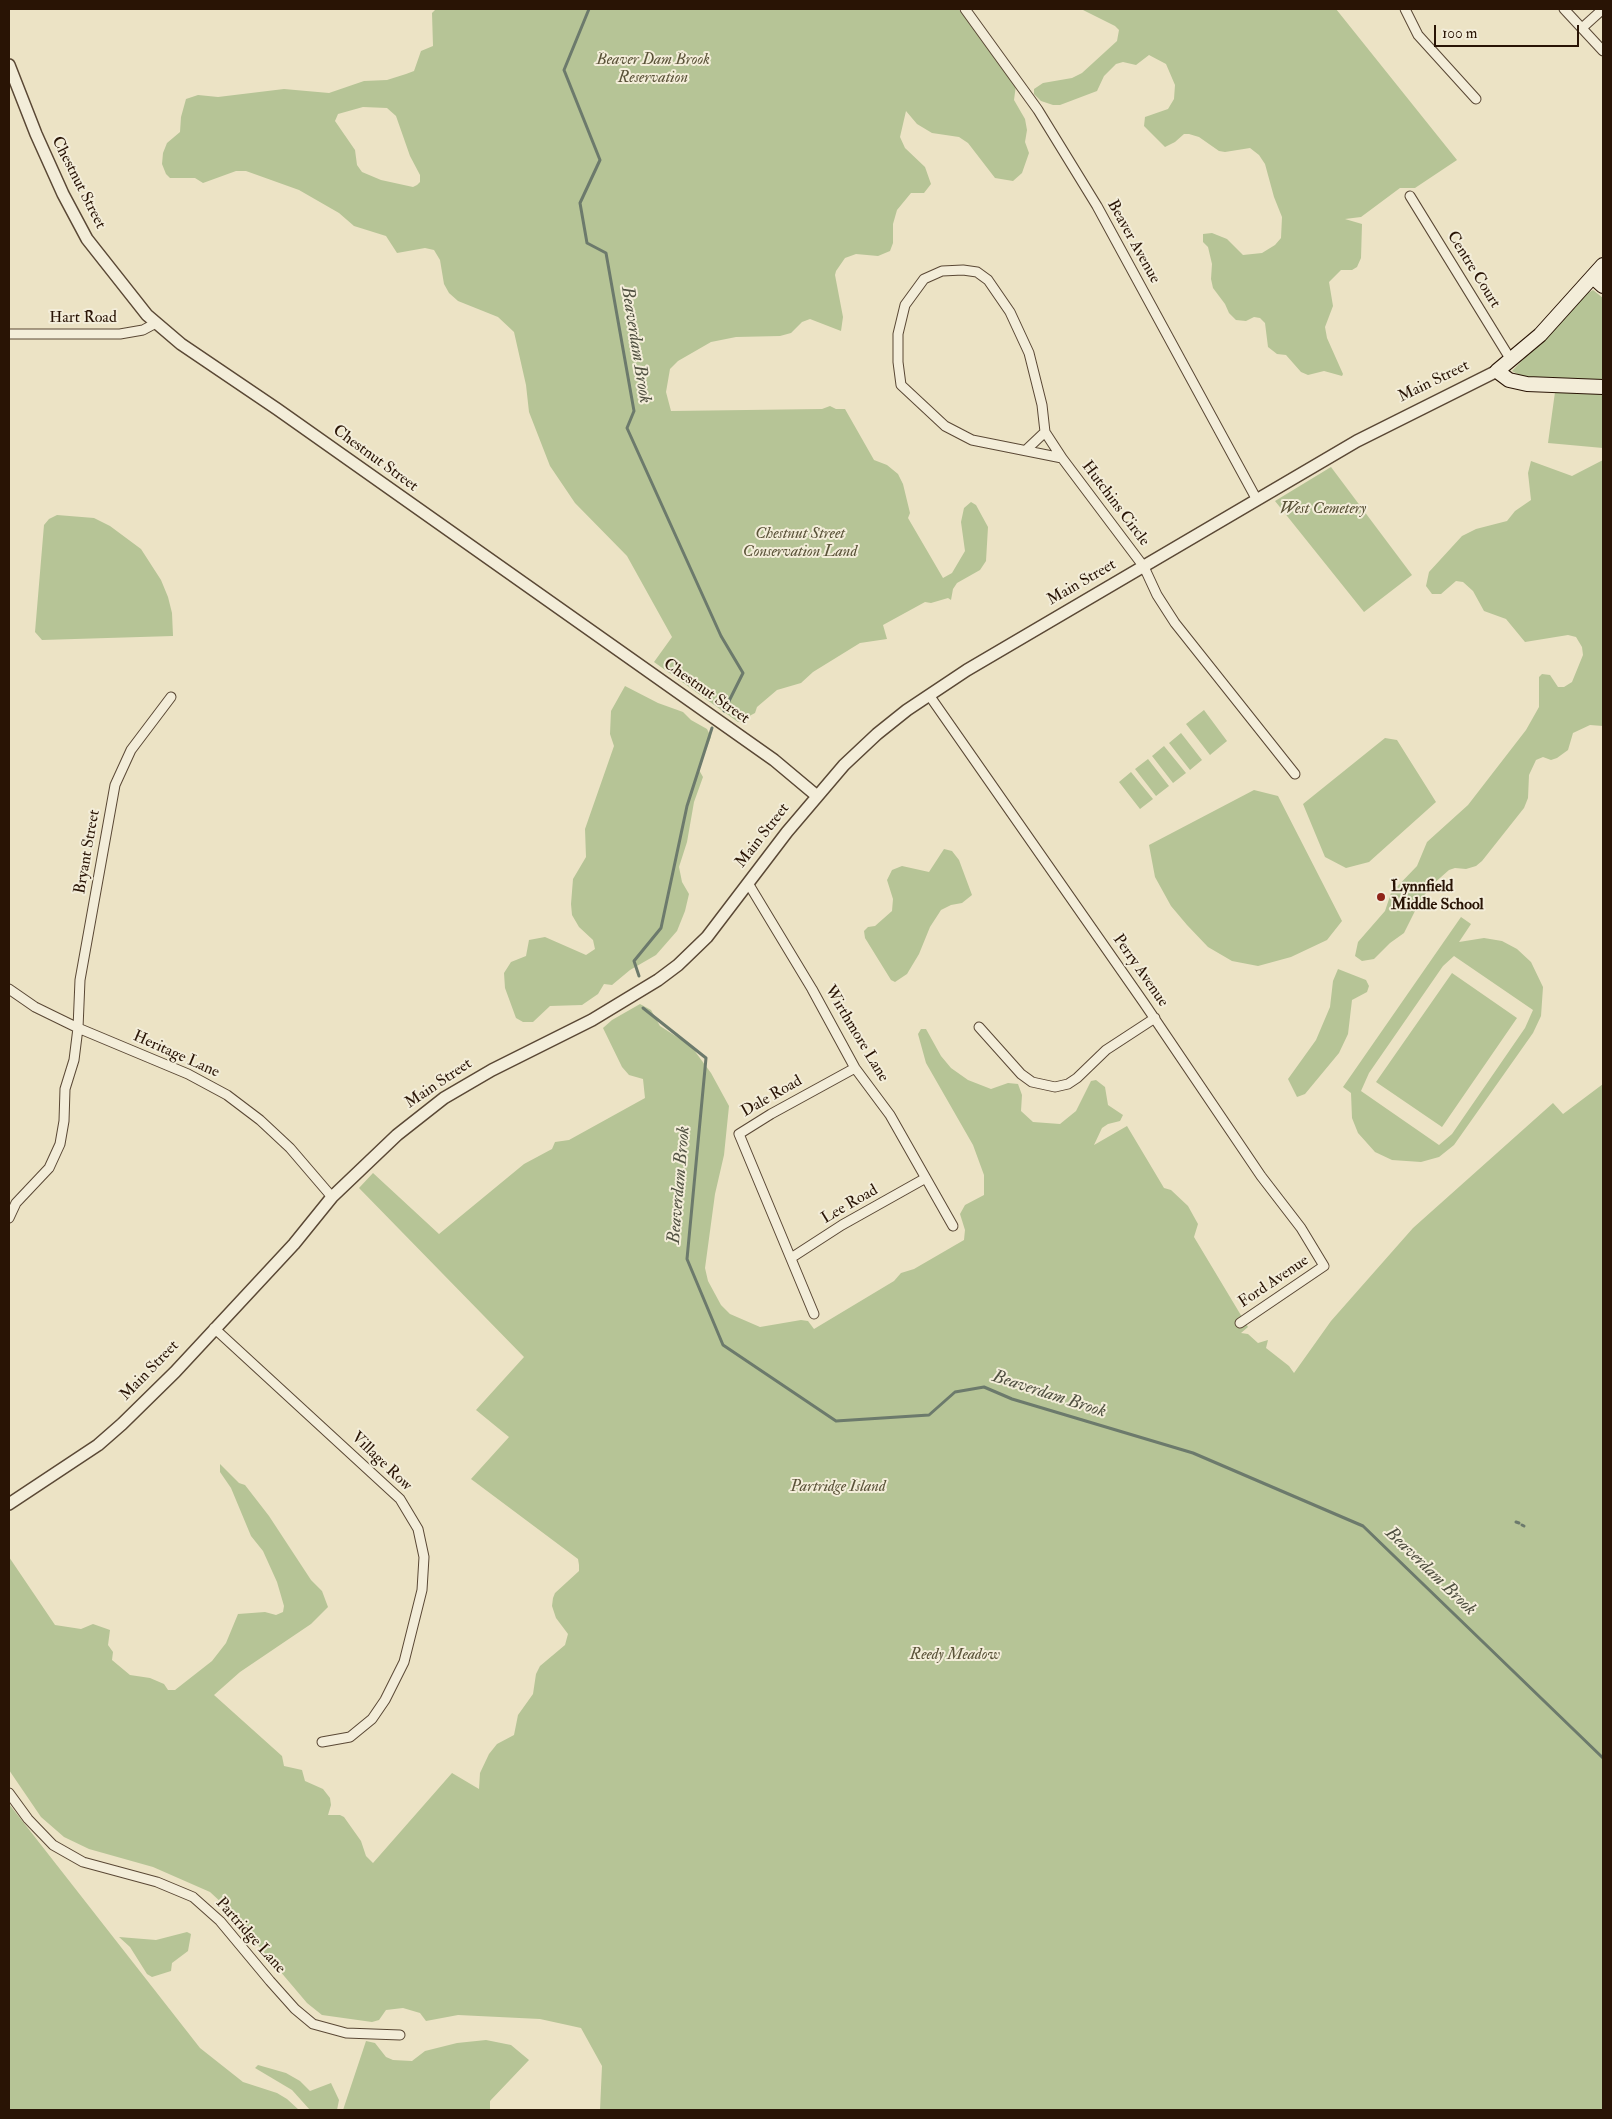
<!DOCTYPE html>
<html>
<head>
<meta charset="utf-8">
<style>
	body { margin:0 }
	#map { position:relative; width:1612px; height:2119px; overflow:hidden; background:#ece3c5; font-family:"IM FELL Double Pica",serif }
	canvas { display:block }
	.frame { position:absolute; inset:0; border:10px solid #291405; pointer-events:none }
	.scale { position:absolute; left:1434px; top:25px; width:145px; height:22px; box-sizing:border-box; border:2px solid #291405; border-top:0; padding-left:6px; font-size:15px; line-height:18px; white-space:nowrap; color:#291405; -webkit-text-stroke:4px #f3edd9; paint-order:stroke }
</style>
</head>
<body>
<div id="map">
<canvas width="1612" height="2119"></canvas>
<div class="frame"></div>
<div class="scale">100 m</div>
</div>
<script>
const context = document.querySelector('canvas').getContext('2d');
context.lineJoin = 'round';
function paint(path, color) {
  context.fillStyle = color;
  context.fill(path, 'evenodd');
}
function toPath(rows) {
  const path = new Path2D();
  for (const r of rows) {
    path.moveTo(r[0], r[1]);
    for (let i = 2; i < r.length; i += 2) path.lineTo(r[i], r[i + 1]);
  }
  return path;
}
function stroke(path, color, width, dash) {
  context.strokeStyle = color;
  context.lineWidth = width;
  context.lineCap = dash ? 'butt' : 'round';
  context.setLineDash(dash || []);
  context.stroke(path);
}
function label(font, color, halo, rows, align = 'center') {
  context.font = font + ' "IM FELL Double Pica",serif';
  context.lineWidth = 4;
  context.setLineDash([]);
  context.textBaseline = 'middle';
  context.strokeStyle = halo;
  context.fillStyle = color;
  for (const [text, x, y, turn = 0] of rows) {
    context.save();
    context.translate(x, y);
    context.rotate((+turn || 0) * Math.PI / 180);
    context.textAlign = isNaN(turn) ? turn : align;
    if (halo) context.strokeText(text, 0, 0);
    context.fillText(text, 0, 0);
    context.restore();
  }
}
paint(toPath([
	[436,9,957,9,962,12,1016,85,1014,100,1025,119,1027,130,1025,142,1029,153,1022,173,1013,181,995,178,968,143,959,137,932,133,917,124,906,111,900,137,905,148,925,167,931,184,924,193,911,193,897,210,893,224,893,243,890,251,878,256,856,254,845,258,836,271,835,275,843,317,841,331,810,319,802,322,791,333,780,336,736,337,711,342,678,361,670,369,666,392,671,411,822,409,830,406,836,409,845,409,874,460,887,465,898,474,903,484,910,513,908,518,943,578,952,573,965,551,961,522,964,508,971,502,976,505,988,527,986,561,980,570,957,583,953,589,951,600,948,598,931,603,925,602,883,625,887,639,860,643,813,672,801,683,777,690,757,707,755,713,738,722,654,662,672,637,627,556,575,503,550,466,529,412,526,385,514,332,498,317,458,301,449,293,444,284,440,260,434,250,425,248,397,253,386,236,354,226,339,213,299,190,246,171,236,171,203,183,195,178,170,178,166,174,162,164,163,153,167,143,180,132,181,117,186,99,198,95,218,97,284,89,329,93,364,81,387,80,406,74,414,71,421,51,433,46,432,13],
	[363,107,387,108,396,116,410,156,420,175,420,182,417,185,413,187,381,180,362,172,357,165,355,150,335,121,338,114],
	[1081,9,1336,9,1457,160,1415,188,1400,188,1361,217,1345,219,1362,224,1361,258,1357,267,1352,270,1341,270,1329,282,1333,306,1325,327,1327,338,1343,374,1342,376,1324,371,1308,375,1301,372,1286,355,1277,354,1268,347,1265,323,1260,318,1254,317,1246,321,1236,320,1229,313,1225,304,1213,288,1211,279,1212,264,1208,247,1203,242,1203,234,1212,233,1227,239,1243,255,1262,253,1275,245,1281,238,1282,217,1274,197,1265,164,1259,155,1250,148,1225,152,1219,151,1199,137,1189,134,1184,134,1175,142,1165,147,1144,126,1145,117,1168,109,1174,99,1175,85,1166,64,1149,55,1136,65,1123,62,1116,64,1104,76,1097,91,1060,105,1053,105,1041,101,1034,94,1034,89,1043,83,1072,78,1082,73,1117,41,1119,30,1115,26],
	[1593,290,1603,298,1603,380,1523,377,1512,371,1585,295],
	[1555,392,1603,393,1603,448,1548,443],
	[1603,460,1603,726,1590,725,1573,733,1568,750,1557,758,1551,760,1543,757,1536,760,1529,775,1528,798,1524,808,1482,861,1476,866,1466,869,1455,868,1449,870,1432,885,1420,901,1404,933,1390,943,1374,959,1362,961,1355,956,1358,942,1385,911,1391,893,1417,866,1427,842,1468,805,1526,730,1539,707,1539,677,1542,674,1550,675,1558,687,1564,687,1572,682,1583,655,1582,647,1576,637,1568,635,1525,642,1506,619,1484,611,1473,591,1463,582,1456,581,1441,594,1432,594,1426,586,1429,572,1462,536,1476,529,1507,521,1515,511,1531,500,1528,473,1531,461,1572,476],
	[1331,467,1412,575,1364,612,1275,501],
	[57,515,94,518,110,526,141,549,161,580,168,597,172,613,173,636,42,640,35,632,44,525,49,519],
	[625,686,658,703,683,712,691,720,707,729,711,737,700,765,699,770,703,777,694,802,687,842,679,867,682,882,689,894,685,911,677,931,656,955,630,970,612,985,604,984,598,994,582,1005,550,1006,533,1022,523,1022,516,1018,505,988,504,973,511,962,526,956,529,940,545,937,586,955,595,949,593,940,579,927,572,915,571,904,573,879,586,857,585,829,614,746,610,734,611,711],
	[1204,710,1227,741,1210,755,1186,724],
	[1181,733,1202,760,1190,770,1169,743],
	[1385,738,1397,740,1436,802,1369,862,1346,868,1325,857,1303,804],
	[1164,746,1186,773,1173,783,1152,756],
	[1148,759,1169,786,1156,796,1135,769],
	[1131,772,1153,799,1140,809,1119,782],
	[1254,790,1278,796,1342,921,1327,940,1291,957,1258,966,1232,961,1208,947,1187,925,1171,906,1155,877,1149,845],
	[944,849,952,851,959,860,972,895,962,903,951,905,941,910,930,927,919,954,907,974,895,982,891,980,865,938,864,931,868,927,875,926,892,911,893,899,887,880,892,870,902,866,929,872],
	[1461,917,1471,924,1459,942,1484,938,1502,941,1517,949,1531,962,1543,987,1541,1016,1533,1033,1454,1145,1439,1157,1421,1162,1392,1160,1375,1152,1358,1133,1352,1118,1351,1093,1343,1087],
	[1454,956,1533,1010,1525,1028,1452,1134,1439,1145,1361,1091,1369,1073,1443,966],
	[1338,969,1366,980,1369,986,1367,992,1352,1000,1348,1034,1339,1053,1305,1094,1297,1097,1288,1079,1316,1040,1330,1007,1333,981],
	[1452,973,1517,1018,1442,1127,1376,1082],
	[640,1004,651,1010,660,1026,691,1046,711,1073,729,1106,724,1155,715,1194,705,1268,708,1281,721,1305,730,1314,760,1327,801,1320,808,1321,814,1329,894,1281,901,1273,914,1269,964,1240,965,1230,960,1214,965,1205,984,1195,984,1175,973,1145,926,1063,918,1034,921,1029,926,1029,941,1056,951,1068,968,1080,991,1089,1008,1083,1018,1084,1022,1095,1021,1111,1033,1122,1060,1124,1076,1111,1091,1081,1096,1080,1105,1087,1108,1105,1123,1115,1120,1121,1108,1124,1102,1128,1094,1145,1127,1126,1164,1188,1171,1190,1188,1206,1198,1224,1194,1237,1248,1327,1241,1333,1248,1334,1258,1343,1268,1340,1266,1348,1289,1366,1294,1373,1331,1321,1413,1228,1553,1103,1563,1114,1603,1084,1603,2110,600,2110,602,2066,581,2028,540,2019,458,2015,426,2021,420,2013,403,2008,386,2010,379,2020,372,2022,322,2015,307,2003,224,1905,210,1892,153,1867,89,1849,64,1837,41,1817,9,1770,9,1557,55,1625,81,1629,93,1624,110,1630,108,1645,113,1652,112,1660,130,1675,150,1678,164,1684,168,1690,175,1690,212,1661,226,1643,238,1614,265,1612,276,1615,283,1612,284,1606,277,1582,263,1551,251,1536,231,1488,220,1472,220,1464,239,1483,245,1485,269,1516,311,1580,322,1591,328,1607,311,1624,240,1672,214,1695,282,1756,284,1766,302,1770,305,1781,323,1789,330,1798,331,1805,328,1815,340,1815,344,1817,361,1841,366,1856,373,1863,452,1773,479,1789,480,1773,489,1754,497,1744,514,1735,518,1715,533,1694,536,1674,540,1666,565,1645,568,1634,556,1618,552,1606,553,1598,555,1593,579,1571,579,1565,578,1559,471,1479,509,1437,476,1410,524,1357,359,1188,373,1173,439,1234,524,1164,552,1149,555,1142,569,1140,645,1098,643,1079,629,1075,622,1067,603,1028,612,1020],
	[9,1804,200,2048,243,2082,277,2093,287,2099,299,2110,9,2110],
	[187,1932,191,1934,188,1951,172,1963,171,1971,152,1977,147,1974,130,1947,119,1937,156,1940],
	[486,2040,511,2045,529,2060,490,2101,490,2110,343,2110,366,2041,375,2043,386,2057,393,2060,412,2061,425,2051,457,2043],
	[258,2065,286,2073,300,2081,310,2091,331,2083,339,2100,337,2110,310,2110,292,2090,255,2068]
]), '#b6c496');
stroke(toPath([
	[589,9,564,70,600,160,580,203,587,243,606,253,634,411,627,428,721,636,743,673,724,711],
	[639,976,634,961,661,928,687,806,712,728],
	[643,1008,706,1058,687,1259,723,1345,836,1421,929,1415,955,1392,984,1387,1012,1399,1193,1453,1363,1526,1603,1758],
	[1516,1522,1519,1523],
	[1522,1525,1524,1526]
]), '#6c7a6c', 3);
const minor = toPath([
	[965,9,1038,110,1097,206,1257,500],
	[1405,9,1418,35,1476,99],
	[1564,9,1603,51],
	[1582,28,1603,9],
	[1410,196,1511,360],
	[9,334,120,334,143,330,156,323],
	[1045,432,1062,458],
	[1026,450,1045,432,1042,405,1029,353,1010,312,988,280,977,272,963,270,942,271,924,279,905,305,898,334,898,362,901,385,945,426,972,440,1062,458,1144,567,1157,595,1175,623,1295,774],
	[929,695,1144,1003,1261,1176,1301,1228,1324,1266,1240,1323],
	[748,883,812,989,855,1068,890,1115,953,1226],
	[9,989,35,1007,78,1028,188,1074,227,1095,260,1120,290,1148,332,1197],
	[979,1027,1021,1074,1032,1082,1055,1087,1068,1084,1077,1078,1106,1050,1155,1018],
	[9,1218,16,1203,49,1168,60,1144,64,1121,65,1089,74,1060,78,1028,80,980,115,785,131,750,171,697],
	[791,1258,842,1225,924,1179],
	[814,1314,739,1134,771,1114,855,1068],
	[214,1328,400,1499,418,1529,424,1557,422,1590,404,1662,385,1700,372,1719,350,1737,322,1742],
	[9,1793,28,1819,53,1845,83,1862,157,1882,193,1897,220,1921,270,1981,295,2009,313,2024,346,2033,400,2035]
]);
const tertiary = toPath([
	[9,65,36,134,63,194,87,239,147,315,181,344,277,409,774,760,817,796],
	[9,1504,98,1445,122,1424,175,1372,294,1244,332,1197,397,1135,444,1098,492,1070,592,1020,658,980,678,965,707,937,787,832,844,765,877,734,907,710,967,670,1357,441,1497,371]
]);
const secondary = toPath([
	[1603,265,1540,335,1497,371,1509,380,1527,384,1603,387],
	[1593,277,1603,286]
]);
stroke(minor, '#5a4835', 11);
stroke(tertiary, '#5a4835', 14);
stroke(secondary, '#291405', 16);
stroke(minor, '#f3edd9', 9);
stroke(tertiary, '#f3edd9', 11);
stroke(secondary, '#f3edd9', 14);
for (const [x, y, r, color] of [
	[1381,897,5,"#8f2418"]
]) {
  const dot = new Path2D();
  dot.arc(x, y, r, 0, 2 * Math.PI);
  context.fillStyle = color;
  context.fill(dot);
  stroke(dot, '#f3edd9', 2);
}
label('italic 16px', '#5a5238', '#f3edd9', [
	["Beaver Dam Brook",653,61],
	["Reservation",653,79],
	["West Cemetery",1323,510],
	["Chestnut Street",800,535],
	["Conservation Land",800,553],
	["Partridge Island",838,1488],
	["Reedy Meadow",955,1656]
]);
label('16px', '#291405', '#f3edd9', [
	["Chestnut Street",78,183,63],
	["Beaver Avenue",1133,242,61],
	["Centre Court",1473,270,58],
	["Hart Road",83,319],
	["Main Street",1434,382,-26],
	["Chestnut Street",375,459,36],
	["Hutchins Circle",1115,504,53],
	["Main Street",1082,583,-30],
	["Chestnut Street",706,692,35],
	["Main Street",763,836,-52],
	["Bryant Street",88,852,-80],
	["Perry Avenue",1140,971,55],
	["Wirthmore Lane",856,1034,59],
	["Heritage Lane",176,1055,24],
	["Main Street",439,1084,-34],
	["Dale Road",772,1097,-30],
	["Lee Road",850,1205,-30],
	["Ford Avenue",1274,1282,-34],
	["Main Street",150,1371,-46],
	["Village Row",381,1462,44],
	["Partridge Lane",250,1936,48]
]);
label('bold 16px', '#291405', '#f3edd9', [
	["Lynnfield",1391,888],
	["Middle School",1391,906]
], 'left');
label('italic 18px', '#505041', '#f3edd9', [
	["Beaverdam Brook",635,345,81],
	["Beaverdam Brook",680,1185,-85],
	["Beaverdam Brook",1049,1395,18],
	["Beaverdam Brook",1430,1572,44]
]);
</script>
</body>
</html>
